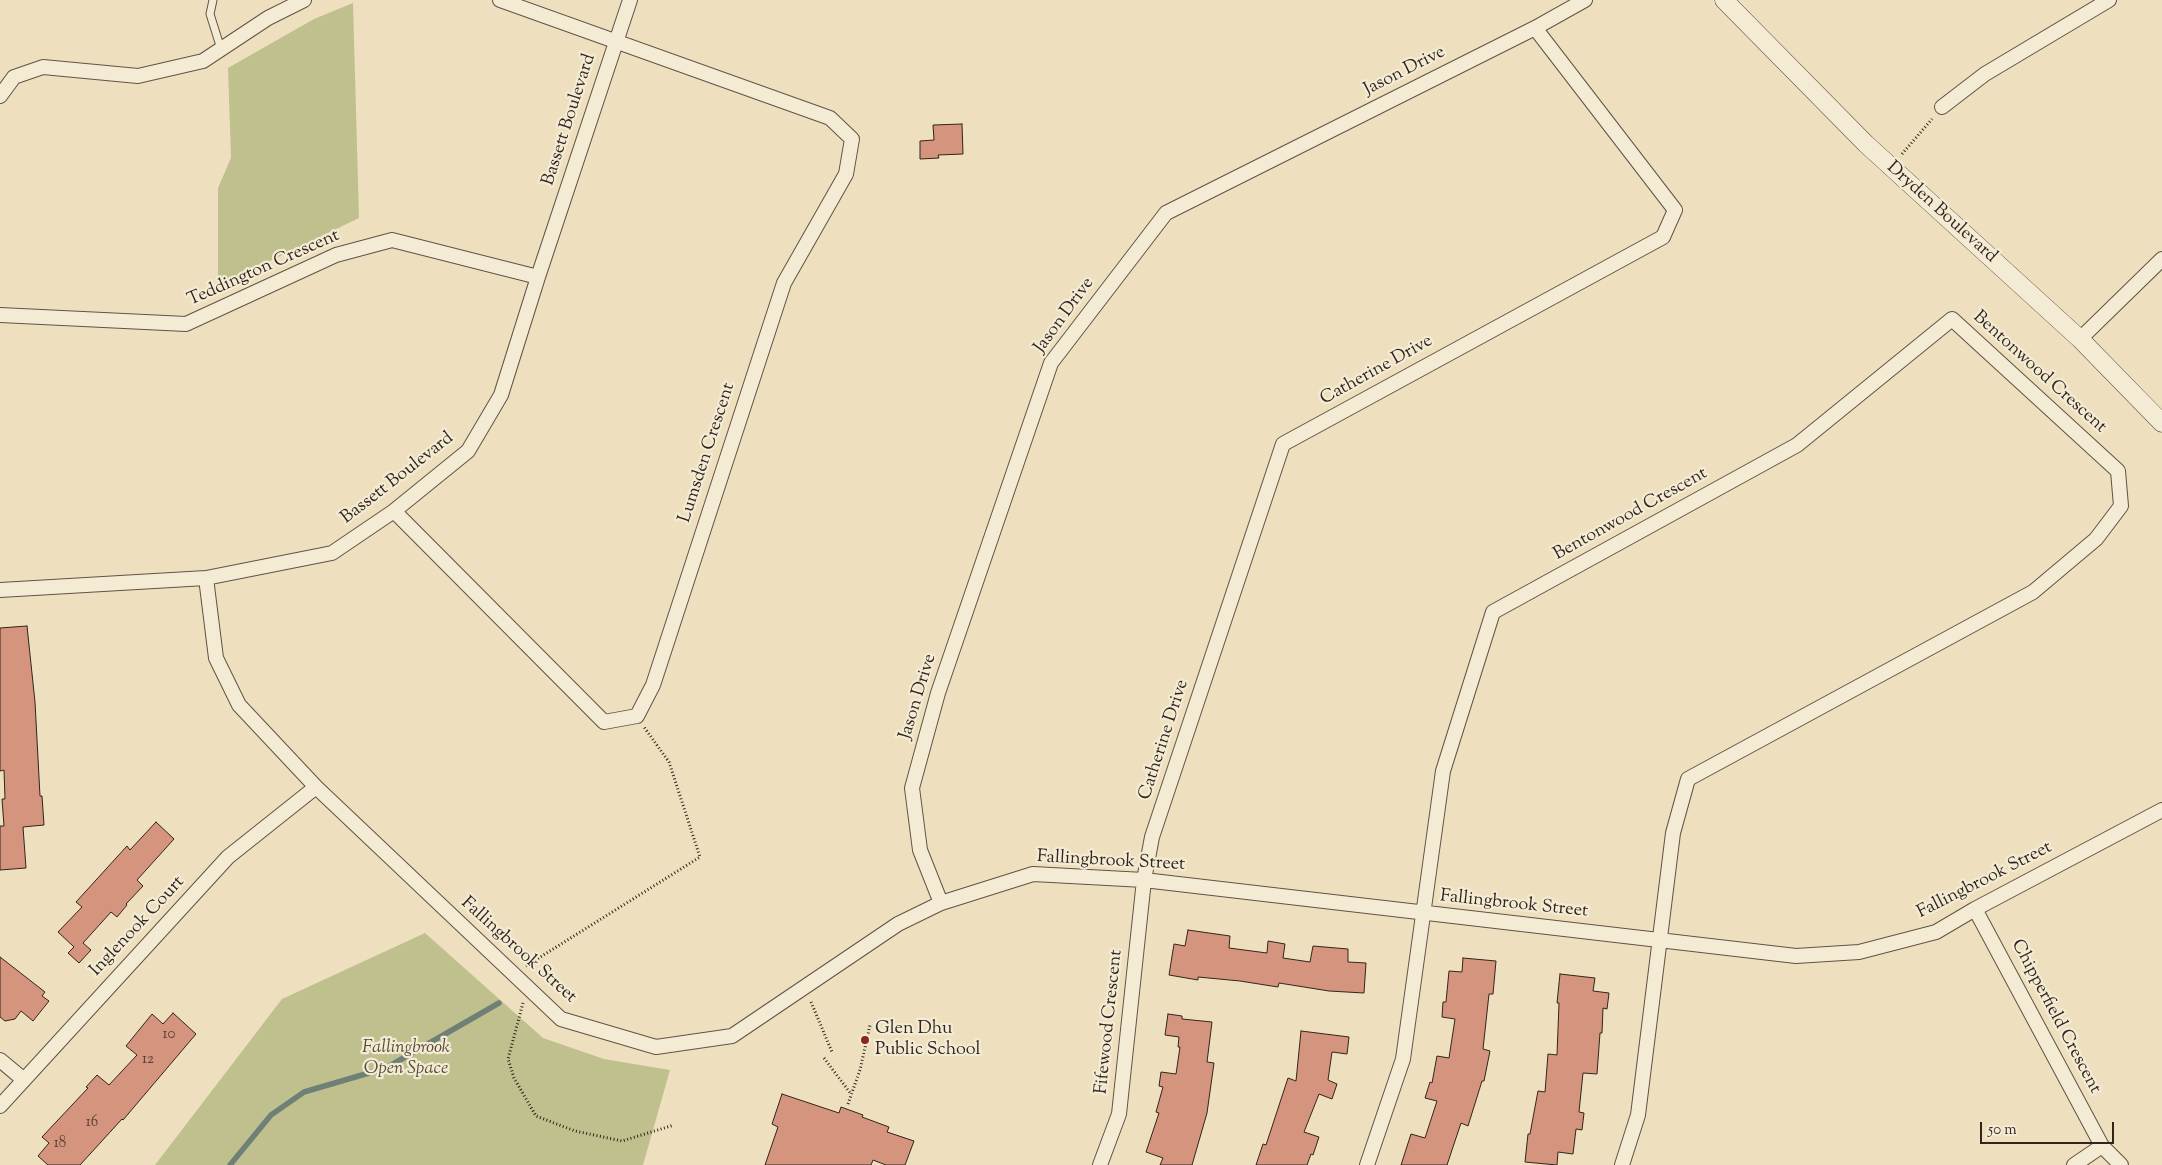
<!DOCTYPE html>
<html>
<head>
<meta charset="utf-8">
<style>
	body { margin:0 }
	#map { position:relative; width:2162px; height:1165px; overflow:hidden; background:#eee0be; font-family:"Sorts Mill Goudy",serif }
	canvas { display:block }
	.scale { position:absolute; left:1980px; top:1122px; width:134px; height:22px; box-sizing:border-box; border:2px solid #31241d; border-top:0; padding-left:6px; font-size:15px; line-height:18px; white-space:nowrap; color:#31241d; -webkit-text-stroke:4px #f4ebd5; paint-order:stroke }
</style>
</head>
<body>
<div id="map">
<canvas width="2162" height="1165"></canvas>
<div class="scale">50 m</div>
</div>
<script>
const context = document.querySelector('canvas').getContext('2d');
context.lineJoin = 'round';
function paint(path, color) {
  context.fillStyle = color;
  context.fill(path, 'evenodd');
}
function toPath(rows) {
  const path = new Path2D();
  for (const r of rows) {
    path.moveTo(r[0], r[1]);
    for (let i = 2; i < r.length; i += 2) path.lineTo(r[i], r[i + 1]);
  }
  return path;
}
function stroke(path, color, width, dash) {
  context.strokeStyle = color;
  context.lineWidth = width;
  context.lineCap = dash ? 'butt' : 'round';
  context.setLineDash(dash || []);
  context.stroke(path);
}
function label(font, color, halo, rows, align = 'center') {
  context.font = font + ' "Sorts Mill Goudy",serif';
  context.lineWidth = 4.5;
  context.setLineDash([]);
  context.textBaseline = 'middle';
  context.strokeStyle = halo;
  context.fillStyle = color;
  for (const [text, x, y, turn = 0] of rows) {
    context.save();
    context.translate(x, y);
    context.rotate((+turn || 0) * Math.PI / 180);
    context.textAlign = isNaN(turn) ? turn : align;
    if (halo) context.strokeText(text, 0, 0);
    context.fillText(text, 0, 0);
    context.restore();
  }
}
paint(toPath([
	[353,3,359,218,218,286,218,188,231,158,228,68,314,19],
	[425,933,543,1038,604,1059,670,1070,643,1165,155,1165,282,999]
]), '#bfc08d');
stroke(toPath([
	[230,1165,271,1115,304,1092,386,1068,499,1003]
]), '#6f8077', 5.5);
const building = toPath([
	[962,124,963,154,938,155,939,158,920,159,920,141,934,140,933,125,962,124],
	[27,626,35,702,40,796,42,796,44,825,23,827,26,868,0,870,0,826,4,826,2,799,5,799,4,770,0,771,0,628,27,626],
	[156,822,174,839,137,880,143,886,126,904,127,905,117,917,111,912,83,943,91,950,79,963,68,953,74,947,58,932,82,907,76,902,127,846,130,850,156,822],
	[1188,930,1230,936,1229,948,1267,953,1268,941,1285,944,1283,958,1310,962,1313,946,1348,949,1348,962,1366,963,1364,993,1329,991,1279,983,1278,987,1240,981,1198,977,1198,980,1169,975,1174,944,1185,946,1188,930],
	[0,957,45,992,42,996,49,1001,33,1021,21,1011,15,1019,5,1021,0,1017,0,957],
	[1463,958,1496,961,1493,994,1489,994,1483,1049,1490,1051,1484,1081,1482,1081,1468,1126,1461,1123,1447,1165,1401,1165,1411,1134,1425,1138,1437,1101,1425,1098,1430,1082,1432,1083,1437,1056,1449,1058,1455,1019,1442,1017,1443,1002,1446,1002,1449,971,1462,972,1463,958],
	[1560,974,1595,978,1593,991,1609,993,1607,1009,1603,1008,1602,1033,1600,1033,1597,1074,1583,1073,1579,1112,1584,1113,1582,1130,1576,1129,1573,1154,1558,1152,1557,1165,1525,1162,1528,1134,1530,1134,1538,1091,1545,1092,1548,1054,1557,1055,1559,1003,1557,1003,1560,974],
	[173,1013,196,1034,123,1120,122,1119,80,1165,48,1165,38,1156,49,1143,42,1137,88,1088,86,1087,97,1075,109,1085,137,1055,126,1046,152,1014,163,1024,173,1013],
	[1168,1014,1182,1016,1182,1019,1212,1022,1207,1062,1214,1063,1207,1113,1192,1165,1160,1165,1163,1158,1146,1152,1159,1113,1156,1112,1163,1087,1159,1086,1161,1072,1176,1074,1180,1047,1178,1047,1179,1037,1165,1035,1168,1014],
	[1301,1031,1349,1037,1347,1054,1332,1052,1328,1080,1337,1084,1332,1099,1319,1094,1304,1132,1319,1137,1313,1155,1311,1154,1307,1165,1256,1165,1263,1144,1266,1145,1288,1078,1296,1081,1301,1031],
	[782,1094,839,1113,841,1107,863,1115,862,1117,889,1127,887,1132,914,1141,905,1165,886,1165,873,1160,871,1165,765,1165,778,1127,772,1124,782,1094]
]);
paint(building, '#d5947d');
stroke(building, '#31241d', 1);
const service = toPath([
	[213,0,210,14,221,49]
]);
const minor = toPath([
	[0,96,14,77,43,67,138,76,203,61,268,18,304,0],
	[1942,107,1985,74,2109,0],
	[0,315,186,324,336,255,392,240,538,277],
	[2080,339,2162,259],
	[394,511,604,722,637,716,653,685,784,283,846,174,852,139,830,118,500,0],
	[206,578,216,658,239,705,316,787,561,1019,656,1047,732,1036,898,924,941,903,1033,874,1144,880,1796,956,1859,952,1936,932,1975,909,2162,810],
	[0,590,206,578,332,553,394,511,468,451,501,395,538,277,630,0],
	[941,903,920,850,912,788,938,693,1051,363,1166,213,1535,28,1585,0],
	[1975,909,2102,1146,2121,1165],
	[0,1060,24,1080],
	[0,1106,228,857,316,787],
	[1100,1165,1119,1114,1144,880,1152,837,1283,444,1663,237,1675,210,1535,28],
	[1367,1165,1403,1059,1443,771,1493,612,1797,445,1952,319,2118,471,2121,506,2096,539,2033,592,1688,779,1673,833,1638,1115,1622,1165],
	[2074,1165,2102,1146]
]);
const tertiary = toPath([
	[1724,0,1866,144,2080,339,2162,423]
]);
stroke(service, '#605345', 9);
stroke(minor, '#605345', 16);
stroke(tertiary, '#605345', 19);
stroke(toPath([
	[1902,154,1932,119],
	[526,966,700,857,669,762,644,727],
	[811,1002,832,1052],
	[523,1003,508,1059,514,1078,536,1116,575,1131,622,1141,674,1125],
	[824,1058,851,1094],
	[848,1104,860,1070,870,1025]
]), '#31241d', 3, [1, 2.5]);
stroke(service, '#f4ebd5', 7);
stroke(minor, '#f4ebd5', 14);
stroke(tertiary, '#f4ebd5', 18);
for (const [x, y, r, color] of [
	[865,1040,5,"#8f2418"]
]) {
  const dot = new Path2D();
  dot.arc(x, y, r, 0, 2 * Math.PI);
  context.fillStyle = color;
  context.fill(dot);
  stroke(dot, '#f4ebd5', 2);
}
label('15px', '#5a4035', null, [
	["10",169,1035],
	["12",148,1060],
	["16",92,1123],
	["18",60,1144]
]);
label('18px', '#31241d', '#f4ebd5', [
	["Jason Drive",1405,72,-27],
	["Bassett Boulevard",570,120,-72],
	["Dryden Boulevard",1941,213,42],
	["Teddington Crescent",264,269,-24],
	["Jason Drive",1065,316,-54],
	["Catherine Drive",1377,371,-29],
	["Bentonwood Crescent",2039,373,42],
	["Lumsden Crescent",708,453,-72],
	["Bassett Boulevard",398,479,-38],
	["Bentonwood Crescent",1631,515,-29],
	["Jason Drive",919,697,-73],
	["Catherine Drive",1165,740,-72],
	["Fallingbrook Street",1111,862,3],
	["Fallingbrook Street",1985,881,-27],
	["Fallingbrook Street",1514,905,6],
	["Inglenook Court",138,927,-47],
	["Fallingbrook Street",518,951,42],
	["Chipperfield Crescent",2055,1017,62],
	["Fifewood Crescent",1110,1022,-84]
]);
label('18px', '#31241d', '#f4ebd5', [
	["Glen Dhu",875,1030],
	["Public School",875,1051]
], 'left');
label('italic 18px', '#544b39', '#f4ebd5', [
	["Fallingbrook",406,1049],
	["Open Space",406,1070]
]);
</script>
</body>
</html>
